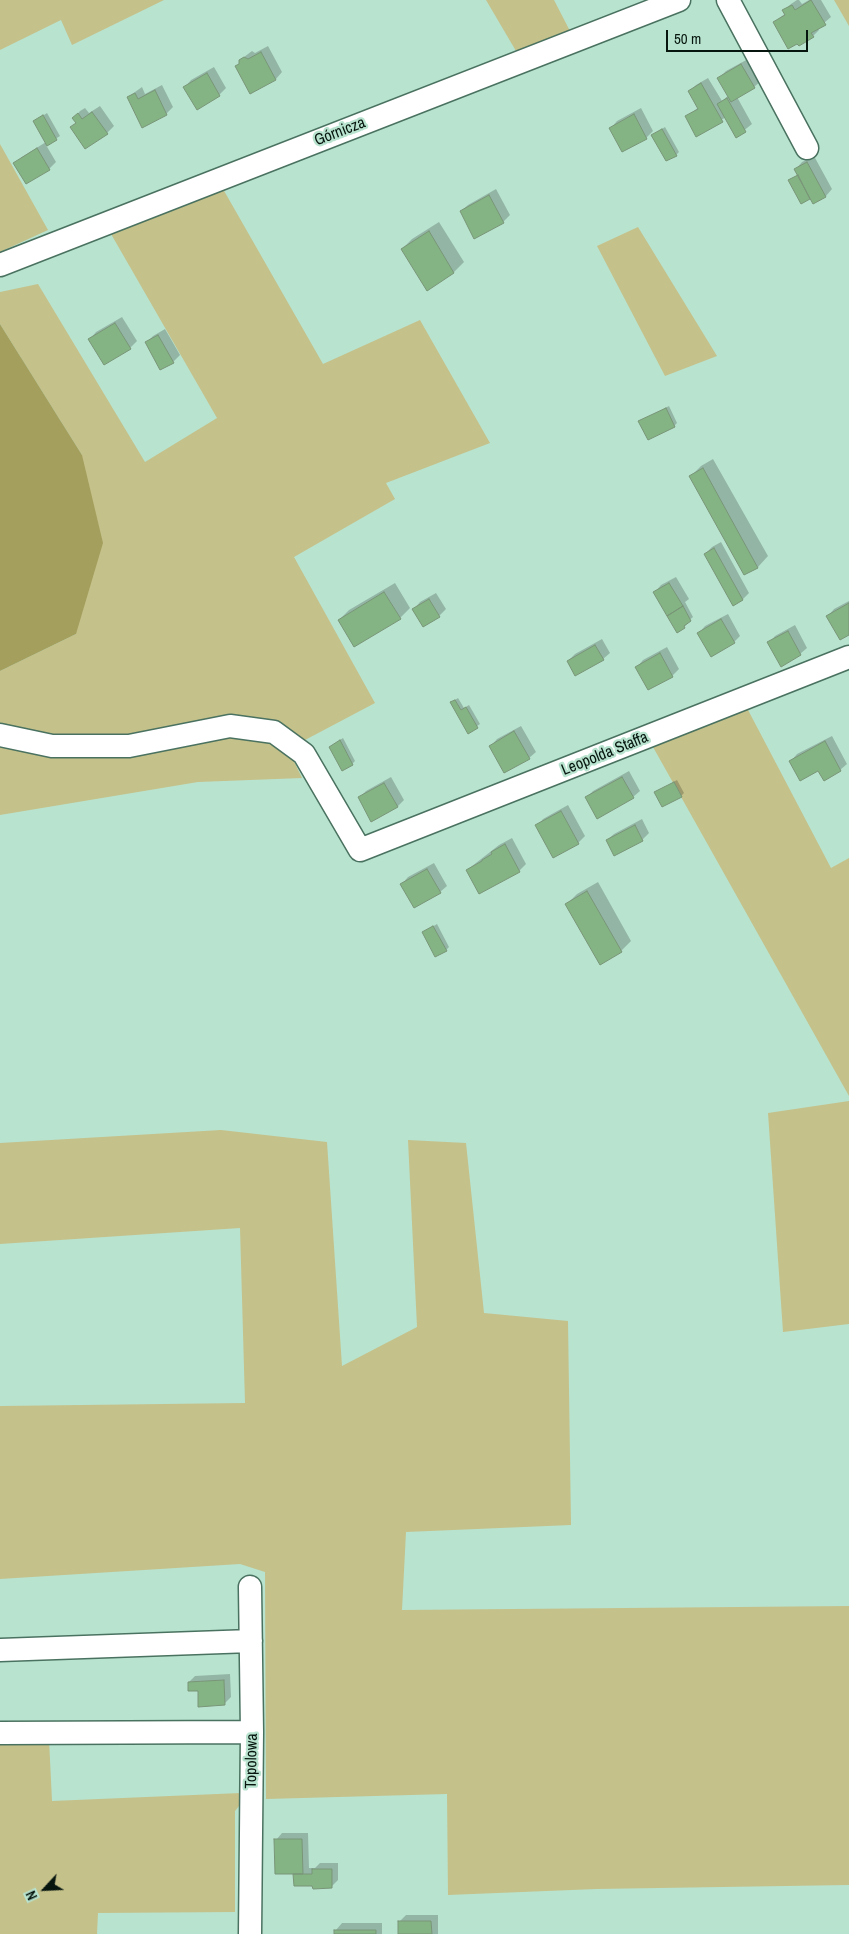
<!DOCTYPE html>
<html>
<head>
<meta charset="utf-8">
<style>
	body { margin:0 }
	#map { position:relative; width:849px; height:1934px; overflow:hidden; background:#b8e3cf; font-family:"Archivo Narrow",sans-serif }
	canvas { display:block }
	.north { position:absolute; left:20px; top:1864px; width:50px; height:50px; -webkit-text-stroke:4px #b8e3cf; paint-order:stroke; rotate:245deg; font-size:14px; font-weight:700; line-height:20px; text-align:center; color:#06160f }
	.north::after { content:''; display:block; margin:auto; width:18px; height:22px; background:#06160f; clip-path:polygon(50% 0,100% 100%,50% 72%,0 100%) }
	.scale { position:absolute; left:666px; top:30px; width:142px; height:22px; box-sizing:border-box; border:2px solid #06160f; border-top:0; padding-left:6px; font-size:15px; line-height:18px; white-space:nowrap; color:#06160f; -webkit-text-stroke:4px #b8e3cf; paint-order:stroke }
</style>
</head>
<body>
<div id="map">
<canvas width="849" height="1934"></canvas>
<div class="north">N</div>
<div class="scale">50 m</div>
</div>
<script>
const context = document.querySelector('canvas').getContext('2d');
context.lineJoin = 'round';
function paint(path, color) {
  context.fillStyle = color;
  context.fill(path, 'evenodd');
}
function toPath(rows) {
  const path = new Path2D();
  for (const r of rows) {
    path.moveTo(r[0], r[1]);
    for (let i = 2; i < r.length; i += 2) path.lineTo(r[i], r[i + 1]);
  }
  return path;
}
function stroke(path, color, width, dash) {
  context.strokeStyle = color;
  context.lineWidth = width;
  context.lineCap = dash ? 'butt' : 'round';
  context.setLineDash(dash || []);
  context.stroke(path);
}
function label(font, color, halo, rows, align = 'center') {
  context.font = font + ' "Archivo Narrow",sans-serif';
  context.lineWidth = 4.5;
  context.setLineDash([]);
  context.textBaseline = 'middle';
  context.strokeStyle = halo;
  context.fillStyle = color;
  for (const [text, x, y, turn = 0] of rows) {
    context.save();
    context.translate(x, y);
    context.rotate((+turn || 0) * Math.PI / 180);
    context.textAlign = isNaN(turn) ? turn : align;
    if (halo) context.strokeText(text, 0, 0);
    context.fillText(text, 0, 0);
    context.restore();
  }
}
paint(toPath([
	[0,0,164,0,72,45,61,20,0,50],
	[486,0,554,0,571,33,516,51],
	[834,0,849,0,849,26],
	[0,144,48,230,0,252],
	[223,189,323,364,420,320,490,443,386,483,395,499,294,557,375,703,288,749,302,778,198,782,0,815,0,671,76,634,82,455,0,324,0,292,38,284,145,462,217,418,111,234],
	[638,227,717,356,665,376,597,246],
	[747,708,831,868,849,858,849,1096,653,747],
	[849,1101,849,1324,783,1332,768,1113],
	[221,1130,327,1142,342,1366,417,1327,408,1140,466,1143,484,1313,568,1321,571,1525,406,1532,402,1610,849,1606,849,1885,596,1889,448,1895,447,1794,266,1799,265,1572,240,1564,0,1579,0,1406,245,1403,240,1228,0,1244,0,1143],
	[49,1739,52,1801,241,1793,244,1800,235,1811,235,1912,98,1913,97,1934,0,1934,0,1740]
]), '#c5c18a');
paint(toPath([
	[0,324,82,455,103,543,76,634,0,671]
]), '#a59f5e');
paint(toPath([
	[797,0,799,0,802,4,809,0,821,0,831,17,818,28,819,30,813,36,774,22,786,13,784,10,791,4],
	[268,46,282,72,276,79,251,92,240,60,252,51,255,53],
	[748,59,761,81,754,87,737,97,752,124,737,136,726,117,697,135,686,117,699,107,690,91,696,85,708,78,722,101,729,95,719,78,726,71],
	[214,67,226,88,219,95,198,108,185,87,191,80],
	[162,85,173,107,166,114,128,97,142,87,145,94],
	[100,106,114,126,107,133,72,127,77,122,74,118,80,111,85,108,89,113],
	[641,108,653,131,646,138,611,128,617,121],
	[47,113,60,136,46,145,56,162,49,169,27,182,15,163,22,157,46,142,35,121],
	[665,127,679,152,676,155,653,135],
	[814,156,832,189,826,196,814,202,811,197,802,202,790,180,799,174,796,169,802,162],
	[496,189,510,215,503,222,461,211,468,205],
	[439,222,464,262,454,272,427,289,402,249,412,239],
	[122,317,137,341,130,348,105,363,90,339,96,332],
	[165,329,180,355,173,362,147,342,153,336],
	[669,406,677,423,674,426,640,421],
	[713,459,768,556,758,567,745,574,691,476,701,466],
	[721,542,749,593,743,599,733,605,705,554,712,547],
	[676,577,689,599,685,602,693,617,686,623,687,624,684,627,655,592,661,585],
	[395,583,410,608,400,618,339,620,349,610],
	[436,593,446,609,439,616,414,609,420,602],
	[849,601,849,634,828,616,834,609],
	[728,614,740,636,734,642,699,633,705,626],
	[795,625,807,648,800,654,769,643,775,636],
	[602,639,610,653,603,659,568,661,575,654],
	[667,647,679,669,672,676,637,667,643,660],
	[458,698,464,708,469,705,480,724,468,732,452,702],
	[521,726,536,752,529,758,491,746,497,739],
	[832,736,847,764,840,770,819,769,791,761,797,754],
	[343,738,355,761,352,764,330,747],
	[629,771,640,791,633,797,587,797,593,791],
	[391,777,404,800,398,806,372,821,359,798,366,791],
	[677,780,684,793,681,796,656,792],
	[568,805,585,836,578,843,537,826,543,819],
	[642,819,649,833,642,840,614,854,607,840,614,834],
	[512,838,526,864,519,871,467,870,499,845],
	[434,863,447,886,440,892,402,884,408,877],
	[598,882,631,941,621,951,567,904,577,894],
	[437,924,449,947,446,950,424,932],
	[230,1674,231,1697,224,1704,189,1682,195,1676],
	[282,1833,308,1833,309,1868,315,1868,320,1863,338,1863,338,1880,331,1887,294,1873,276,1840],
	[406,1915,438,1915,438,1934,399,1934,399,1922],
	[342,1923,382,1923,382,1934,336,1934,336,1930]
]), '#0003');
const building = toPath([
	[811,0,826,25,811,33,814,37,799,46,797,44,788,49,773,22,785,15,782,10,792,5,795,10,811,0],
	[261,52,276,80,250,94,235,66,239,64,239,60,244,57,248,59,261,52],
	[741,64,755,88,731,102,717,78,741,64],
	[207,73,220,96,197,110,183,87,207,73],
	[701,83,723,122,696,137,685,116,698,109,688,91,701,83],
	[155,90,167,115,142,128,127,97,135,93,138,99,155,90],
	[727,98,746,132,736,138,717,104,727,98],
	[92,112,108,134,85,149,70,127,76,123,72,118,78,113,82,119,92,112],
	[634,114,647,139,622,152,609,128,634,114],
	[43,115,57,140,47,146,33,121,43,115],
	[662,129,677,156,666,161,651,135,662,129],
	[37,148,50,170,26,184,13,163,37,148],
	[807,162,826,197,813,204,794,169,807,162],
	[798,175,810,199,801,204,788,180,798,175],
	[489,195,504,223,474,239,460,211,489,195],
	[429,231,454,273,427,291,401,249,429,231],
	[115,323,131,349,104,365,88,339,115,323],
	[158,335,174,363,160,370,145,342,158,335],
	[666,408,675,427,648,440,638,421,666,408],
	[703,468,758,568,744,575,689,476,703,468],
	[714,548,743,600,733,606,704,554,714,548],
	[669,583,683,606,667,616,653,592,669,583],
	[384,592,401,619,354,647,338,620,384,592],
	[429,599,440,617,423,627,412,609,429,599],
	[849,603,849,635,840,640,826,616,849,603],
	[683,606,691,621,684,626,685,628,677,633,667,616,683,606],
	[721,619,735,643,711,657,697,633,721,619],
	[788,631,801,655,781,667,767,642,788,631],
	[595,645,604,660,575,676,567,661,595,645],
	[660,653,673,677,648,690,635,667,660,653],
	[455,700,461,710,466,707,478,728,468,734,450,702,455,700],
	[514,731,530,759,504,773,489,746,514,731],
	[340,740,353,765,342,771,329,747,340,740],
	[825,741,841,771,824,781,818,771,800,781,789,761,825,741],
	[622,777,634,798,597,819,585,797,622,777],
	[674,782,682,797,662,807,654,792,674,782],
	[384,783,398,807,371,822,358,797,384,783],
	[561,811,579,844,553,858,535,825,561,811],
	[635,825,643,841,614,856,606,840,635,825],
	[505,844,520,872,479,894,466,870,482,861,482,860,492,854,491,852,505,844],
	[427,869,441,893,414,908,400,884,427,869],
	[587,891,622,952,600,965,565,904,587,891],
	[433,926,447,951,435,957,422,932,433,926],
	[224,1680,225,1705,198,1707,198,1691,188,1691,188,1682,224,1680],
	[274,1839,302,1839,303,1874,275,1874,274,1839],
	[312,1869,332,1869,332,1888,313,1889,312,1886,294,1886,293,1874,312,1874,312,1869],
	[398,1921,431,1921,432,1934,398,1934,398,1921],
	[334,1930,376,1930,376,1934,334,1934,334,1930]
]);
paint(building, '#84b483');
stroke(building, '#799578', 1);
const minor = toPath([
	[728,0,807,148],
	[0,265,679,0],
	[0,735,52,746,129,746,230,726,274,732,304,754,360,850,849,657],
	[0,1650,251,1641],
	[0,1733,252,1732],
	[250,1934,252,1732,250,1587]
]);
stroke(minor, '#4a7260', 25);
stroke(minor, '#fff', 22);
label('16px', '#06160f', '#b8e3cf', [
	["Górnicza",340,132,-21],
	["Leopolda Staffa",605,754,-22],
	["Topolowa",252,1761,-89]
]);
</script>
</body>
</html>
